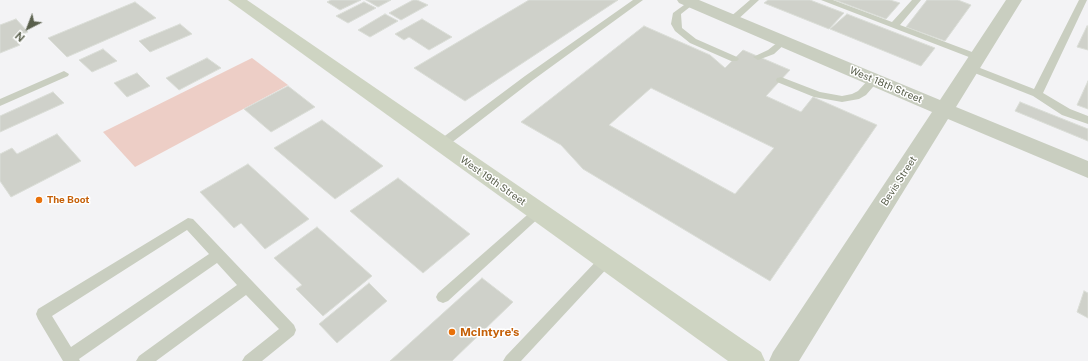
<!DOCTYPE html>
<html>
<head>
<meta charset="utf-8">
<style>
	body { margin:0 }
	#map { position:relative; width:1088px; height:361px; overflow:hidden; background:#f3f3f5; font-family:"Public Sans",sans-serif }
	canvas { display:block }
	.north { position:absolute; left:8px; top:8px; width:40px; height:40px; -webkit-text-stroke:3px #fff; paint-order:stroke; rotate:222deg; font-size:11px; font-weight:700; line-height:16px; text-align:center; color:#595f4c }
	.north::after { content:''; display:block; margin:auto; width:14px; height:18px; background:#595f4c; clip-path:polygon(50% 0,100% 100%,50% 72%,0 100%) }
</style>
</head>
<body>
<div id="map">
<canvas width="1088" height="361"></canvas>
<div class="north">N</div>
</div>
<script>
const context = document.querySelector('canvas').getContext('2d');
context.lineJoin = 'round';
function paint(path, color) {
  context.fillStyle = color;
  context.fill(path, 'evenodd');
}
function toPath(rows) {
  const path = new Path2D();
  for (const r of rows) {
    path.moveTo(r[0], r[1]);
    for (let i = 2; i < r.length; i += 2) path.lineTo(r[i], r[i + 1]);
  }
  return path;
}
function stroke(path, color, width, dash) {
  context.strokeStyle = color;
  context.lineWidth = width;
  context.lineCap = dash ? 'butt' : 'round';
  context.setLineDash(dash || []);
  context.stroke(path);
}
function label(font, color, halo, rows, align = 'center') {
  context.font = font + ' "Public Sans",sans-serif';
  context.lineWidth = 3;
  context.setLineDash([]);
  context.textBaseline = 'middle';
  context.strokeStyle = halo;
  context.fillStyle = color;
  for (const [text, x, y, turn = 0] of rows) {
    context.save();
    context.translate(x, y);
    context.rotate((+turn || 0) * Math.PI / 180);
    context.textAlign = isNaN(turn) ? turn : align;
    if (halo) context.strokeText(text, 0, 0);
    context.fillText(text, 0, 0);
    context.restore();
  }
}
paint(toPath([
	[252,58,288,85,135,167,103,132]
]), '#edcec6');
const building = toPath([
	[331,0,361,0,340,10,327,2,331,0],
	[366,0,391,0,378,7,366,0],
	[413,0,417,0,428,5,401,20,389,13,413,0],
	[529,0,618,0,465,101,414,68,529,0],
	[768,0,810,0,844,13,829,29,764,3,768,0],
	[835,0,890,0,900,3,886,19,835,0],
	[927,0,958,0,971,5,945,41,906,27,927,0],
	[135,2,156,18,67,57,48,38,135,2],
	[364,2,376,8,348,23,336,16,364,2],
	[385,14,398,21,370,37,358,30,385,14],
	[847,14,935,48,921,66,830,29,847,14],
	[16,19,28,32,14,38,20,45,0,53,0,25,16,19],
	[422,19,452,37,429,50,409,37,404,40,395,34,422,19],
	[180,24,192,34,150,52,139,41,180,24],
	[644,26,710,55,725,68,743,50,790,70,766,96,801,112,813,97,877,125,770,281,583,169,561,145,521,122,644,26],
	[651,88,774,148,735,194,609,125,651,88],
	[1087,26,1088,26,1088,50,1077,47,1087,26],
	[103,49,117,61,92,72,79,60,103,49],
	[207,58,221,68,179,90,166,78,207,58],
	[137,73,150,86,127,97,114,83,137,73],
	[1088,81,1088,109,1077,105,1088,81],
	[288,86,315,107,271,132,244,109,288,86],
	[53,92,64,103,0,132,0,116,53,92],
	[1020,102,1088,129,1088,141,1015,111,1020,102],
	[322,120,383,166,335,199,274,148,322,120],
	[57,134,81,161,11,197,0,181,0,154,12,148,17,154,57,134],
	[248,164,309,219,265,249,241,223,234,228,200,192,248,164],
	[398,178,470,234,423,273,350,211,398,178],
	[317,227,372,276,323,316,296,289,302,285,274,258,317,227],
	[482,278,513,302,452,361,390,361,482,278],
	[369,283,387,301,337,343,319,324,369,283],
	[1084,291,1088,293,1088,318,1077,312,1084,291]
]);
paint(building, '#cfd1ca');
stroke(building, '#daddd7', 1);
paint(toPath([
	[633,0,643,0,533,80,446,147,438,147,436,144,438,141,525,76,633,0],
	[691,0,695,3,681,14,682,28,696,39,737,57,739,59,737,61,731,61,690,43,675,31,671,24,673,13,691,0],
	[750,0,759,0,735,22,729,22,729,18,750,0],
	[821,0,833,0,892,22,912,0,921,0,900,25,980,55,982,57,977,60,974,59,821,0],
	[1079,0,1087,0,1043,93,1070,109,1088,116,1088,124,1062,115,1033,96,967,70,966,68,967,66,975,66,1034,89,1079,0],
	[783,38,788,41,774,54,758,60,753,57,768,50,783,38],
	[64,71,69,74,68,76,0,106,0,99,64,71],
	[781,77,820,92,842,96,852,94,858,91,870,78,878,78,879,80,866,95,859,99,842,102,814,97,777,82,776,80,777,78,781,77],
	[538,207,542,209,544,212,542,215,448,301,443,303,438,301,436,297,438,293,534,209,538,207],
	[188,218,193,219,294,325,296,330,294,335,262,361,242,361,245,356,279,329,246,295,156,361,136,361,139,356,237,285,217,263,79,359,80,361,63,361,38,319,36,314,38,309,188,218],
	[187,230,209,254,71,347,52,316,187,230],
	[607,253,612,255,614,259,612,263,521,361,503,361,506,356,602,255,607,253]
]), '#c9cec0');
paint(toPath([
	[677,0,699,0,940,100,1006,0,1022,0,956,107,1088,161,1088,178,948,119,799,361,769,361,773,352,932,112,679,3,677,0]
]), '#c9cec0');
paint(toPath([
	[228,0,247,0,761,352,765,361,728,361,228,0]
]), '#ced4c2');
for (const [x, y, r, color] of [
	[39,200,4,"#e8710a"],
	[452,332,4,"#e8710a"]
]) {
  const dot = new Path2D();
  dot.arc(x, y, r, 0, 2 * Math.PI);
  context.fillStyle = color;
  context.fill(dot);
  stroke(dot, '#fff', 1.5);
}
label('10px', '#595f4c', '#fff', [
	["West 18th Street",886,85,23],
	["West 19th Street",493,181,35],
	["Bevis Street",899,181,-57]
]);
label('bold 10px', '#c56008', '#fff', [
	["The Boot",47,200]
], 'left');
label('bold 12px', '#c56008', '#fff', [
	["McIntyre's",460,332]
], 'left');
</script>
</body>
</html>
